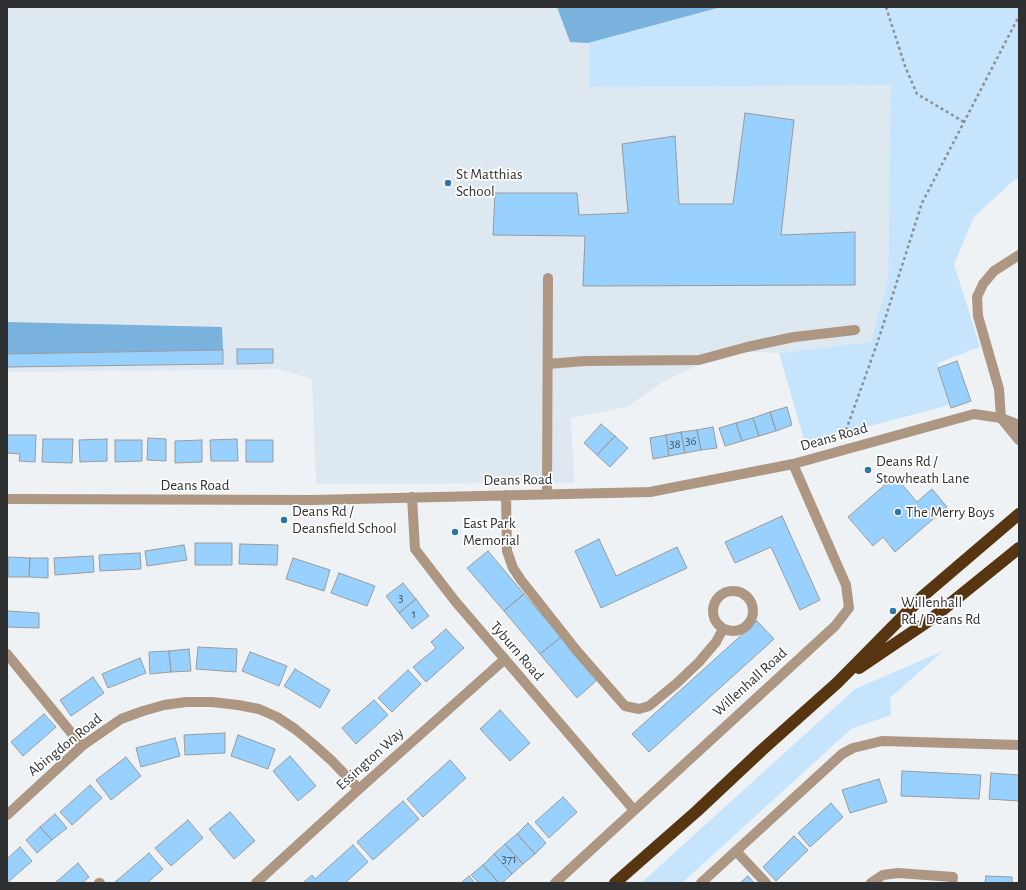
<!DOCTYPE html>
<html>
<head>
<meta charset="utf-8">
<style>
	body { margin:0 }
	#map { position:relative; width:1026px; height:890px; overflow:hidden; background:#eff2f5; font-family:"Alegreya Sans",sans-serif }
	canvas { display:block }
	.frame { position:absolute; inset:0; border:8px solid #2f3031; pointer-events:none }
</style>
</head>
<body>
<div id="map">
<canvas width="1026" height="890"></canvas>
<div class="frame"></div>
</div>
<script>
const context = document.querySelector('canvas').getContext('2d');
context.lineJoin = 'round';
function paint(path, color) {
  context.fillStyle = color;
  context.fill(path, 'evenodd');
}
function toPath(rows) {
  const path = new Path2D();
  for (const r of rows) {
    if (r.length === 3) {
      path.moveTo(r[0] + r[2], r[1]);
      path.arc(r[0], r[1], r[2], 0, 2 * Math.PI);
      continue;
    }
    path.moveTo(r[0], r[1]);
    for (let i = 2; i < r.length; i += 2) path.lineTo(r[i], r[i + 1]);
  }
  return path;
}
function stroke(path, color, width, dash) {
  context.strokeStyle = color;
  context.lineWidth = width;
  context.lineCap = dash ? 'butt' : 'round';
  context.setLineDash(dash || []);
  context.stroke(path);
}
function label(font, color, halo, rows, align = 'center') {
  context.font = font + ' "Alegreya Sans",sans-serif';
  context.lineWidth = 3.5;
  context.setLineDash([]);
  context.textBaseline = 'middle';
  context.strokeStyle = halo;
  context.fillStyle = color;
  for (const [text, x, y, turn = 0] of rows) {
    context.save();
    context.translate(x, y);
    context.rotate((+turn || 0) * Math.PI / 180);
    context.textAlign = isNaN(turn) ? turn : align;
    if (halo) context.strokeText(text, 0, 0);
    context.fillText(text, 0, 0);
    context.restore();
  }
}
paint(toPath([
	[7,7,588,7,589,87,892,85,888,279,871,342,779,353,729,351,664,381,627,407,571,418,574,483,316,484,312,379,279,369,7,372]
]), '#dee8f0');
paint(toPath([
	[588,7,1019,7,1019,178,1013,181,974,217,954,264,980,347,938,363,950,405,805,443,779,353,871,342,888,279,891,85,589,87],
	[943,651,890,698,891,715,851,729,682,883,641,883,855,689]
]), '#c7e4fd');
paint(toPath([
	[557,7,721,7,588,43,570,42],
	[7,322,222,327,223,350,7,354]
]), '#7ab2de');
const building = toPath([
	[745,113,794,120,781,235,855,232,855,285,583,286,585,236,493,235,495,193,577,193,579,215,628,213,622,144,675,136,679,204,733,204,745,113],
	[237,349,273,349,273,363,237,364,237,349],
	[223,350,223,364,7,367,7,354,223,350],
	[957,361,971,401,951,408,938,368,957,361],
	[787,407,792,425,776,431,770,412,787,407],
	[770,412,776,431,759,436,753,418,770,412],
	[753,418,759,436,742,441,736,423,753,418],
	[736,423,742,441,725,446,719,428,736,423],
	[601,424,615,436,597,455,584,443,601,424],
	[713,427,717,448,701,450,697,430,713,427],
	[697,430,701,450,685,453,681,432,697,430],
	[681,432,685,453,669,456,666,435,681,432],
	[7,435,36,435,35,462,19,461,20,454,7,453,7,435],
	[666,435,669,456,653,459,650,438,666,435],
	[615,436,628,448,610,467,597,455,615,436],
	[148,438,166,439,166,461,147,460,148,438],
	[43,439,73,439,72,463,42,462,43,439],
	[107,439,107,461,80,462,79,440,107,439],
	[237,439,238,461,211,461,210,440,237,439],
	[115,440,142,440,142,461,115,462,115,440],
	[202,440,202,462,175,463,175,441,202,440],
	[246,440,273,440,273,462,246,462,246,440],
	[895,476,917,502,932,489,947,507,895,552,883,537,873,546,848,517,895,476],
	[782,516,820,600,800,610,771,547,735,563,725,542,782,516],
	[599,539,616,576,677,547,687,568,601,608,575,551,599,539],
	[195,543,232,543,232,565,195,565,195,543],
	[240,544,278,545,277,565,239,564,240,544],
	[184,545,187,560,147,566,145,551,184,545],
	[488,551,524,594,504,611,467,568,488,551],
	[140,553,141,569,100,571,99,555,140,553],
	[93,556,94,572,55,575,54,558,93,556],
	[8,557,30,558,29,577,8,577,8,557],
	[30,558,48,558,48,578,29,577,30,558],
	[293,558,330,570,324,591,286,579,293,558],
	[339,573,375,586,367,606,331,593,339,573],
	[403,583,416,599,399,613,386,596,403,583],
	[524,594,561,637,540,654,504,611,524,594],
	[416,599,429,616,412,629,399,613,416,599],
	[7,611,39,613,39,628,7,627,7,611],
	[757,621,774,639,649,752,632,734,757,621],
	[446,629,464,648,426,682,413,667,436,648,431,642,446,629],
	[561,637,597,680,577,698,540,654,561,637],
	[198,647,237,649,236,672,196,669,198,647],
	[189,649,191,671,171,672,169,651,189,649],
	[169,651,171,672,150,674,149,652,169,651],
	[250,652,287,666,279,686,242,671,250,652],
	[140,658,146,673,108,688,102,674,140,658],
	[295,669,330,690,320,708,284,686,295,669],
	[408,670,421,684,392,712,378,698,408,670],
	[93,677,104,693,71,716,60,700,93,677],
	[374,700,388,715,356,744,342,728,374,700],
	[500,710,530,743,510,761,480,729,500,710],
	[44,714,56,727,23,756,11,742,44,714],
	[225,733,225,753,185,755,184,735,225,733],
	[238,735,275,749,268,769,231,756,238,735],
	[175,738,180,756,141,767,136,748,175,738],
	[290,756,316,786,298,801,273,771,290,756],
	[126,757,141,776,111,800,96,780,126,757],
	[450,760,466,778,423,817,407,799,450,760],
	[902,771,981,775,979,799,901,796,902,771],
	[991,773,1019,775,1019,801,989,799,991,773],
	[879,779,887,802,850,813,842,790,879,779],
	[90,785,102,798,72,825,60,812,90,785],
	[563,797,577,812,549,838,535,822,563,797],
	[403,801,419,819,373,860,357,842,403,801],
	[831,803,843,817,810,847,798,833,831,803],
	[230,812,255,841,234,859,209,829,230,812],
	[55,814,67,828,52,840,40,827,55,814],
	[188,820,203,838,171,866,155,848,188,820],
	[528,823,546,843,535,854,517,834,528,823],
	[40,827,52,840,37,853,26,840,40,827],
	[517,834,535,854,523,864,505,844,517,834],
	[794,836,808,850,776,881,763,867,794,836],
	[505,844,523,864,512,874,494,854,505,844],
	[353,845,368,862,345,883,303,883,312,875,315,879,353,845],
	[20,847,32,861,7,883,7,859,20,847],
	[149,853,163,869,147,883,114,883,149,853],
	[494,854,512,874,502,883,499,883,483,865,494,854],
	[78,863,89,877,82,883,55,883,78,863],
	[483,865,499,883,479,883,471,875,483,865],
	[469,876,475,883,461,883,469,876],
	[748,876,754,883,740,883,748,876],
	[986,876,1012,877,1012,883,985,883,986,876]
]);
paint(building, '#98d1fe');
stroke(building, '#989b9e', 1);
stroke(toPath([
	[886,7,905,66,917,94,964,122],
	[844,436,878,341,922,203,1019,16]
]), '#8d8f90', 2.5, [3, 3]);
stroke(toPath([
	[1019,255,994,271,983,284,977,297,978,316,999,389,1001,418,1019,440],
	[548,364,585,361,699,360,747,347,794,337,855,330],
	[547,494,548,278],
	[506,495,507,551,513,568,521,580,577,651,625,706,639,709,649,706,677,683,699,662,716,642,723,629],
	[412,497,415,549,455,601,634,810],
	[7,499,312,500,650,492,793,464,974,414,1001,418,1019,425],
	[733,611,20],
	[7,654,82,746],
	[7,815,82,746,121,719,143,711,164,705,186,702,212,702,238,705,259,709,277,717,295,729,312,743,331,760,359,789],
	[736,851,766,883],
	[99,883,100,883],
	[256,883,359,789,505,659],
	[555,883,835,626,849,608,846,585,793,464],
	[701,883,842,754,853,748,882,741,1019,745],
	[871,883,883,875,898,873,953,877,952,883]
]), '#ad9783', 10);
stroke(toPath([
	[859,668,930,620,1019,548],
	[615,883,697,811,762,750,837,683,923,596,1019,514]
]), '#573510', 12);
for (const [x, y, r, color] of [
	[448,183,4,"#2e75aa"],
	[868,470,4,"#2e75aa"],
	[898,512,4,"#2e75aa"],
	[284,520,4,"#2e75aa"],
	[455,532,4,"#2e75aa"],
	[893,611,4,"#2e75aa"]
]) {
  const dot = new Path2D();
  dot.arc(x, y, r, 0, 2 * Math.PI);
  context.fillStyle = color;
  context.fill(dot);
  stroke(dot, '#fff', 1.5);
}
label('13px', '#495864', null, [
	["36",691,441],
	["38",675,444],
	["3",401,598],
	["1",414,614],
	["371",509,859]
]);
label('15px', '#2f3031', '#fff', [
	["St Matthias",456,174],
	["School",456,191],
	["Deans Rd /",876,461],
	["Stowheath Lane",876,478],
	["Deans Rd /",292,511],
	["Deansfield School",292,528],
	["The Merry Boys",906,512],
	["East Park",463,523],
	["Memorial",463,540],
	["Willenhall",901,602],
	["Rd / Deans Rd",901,619]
], 'left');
label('15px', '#2f3031', '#fff', [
	["Deans Road",834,437,-16],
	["Deans Road",518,480,-1],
	["Deans Road",195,485],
	["Tyburn Road",517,651,49],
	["Willenhall Road",750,682,-42],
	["Abingdon Road",65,745,-39],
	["Essington Way",370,759,-42]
]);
</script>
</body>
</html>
